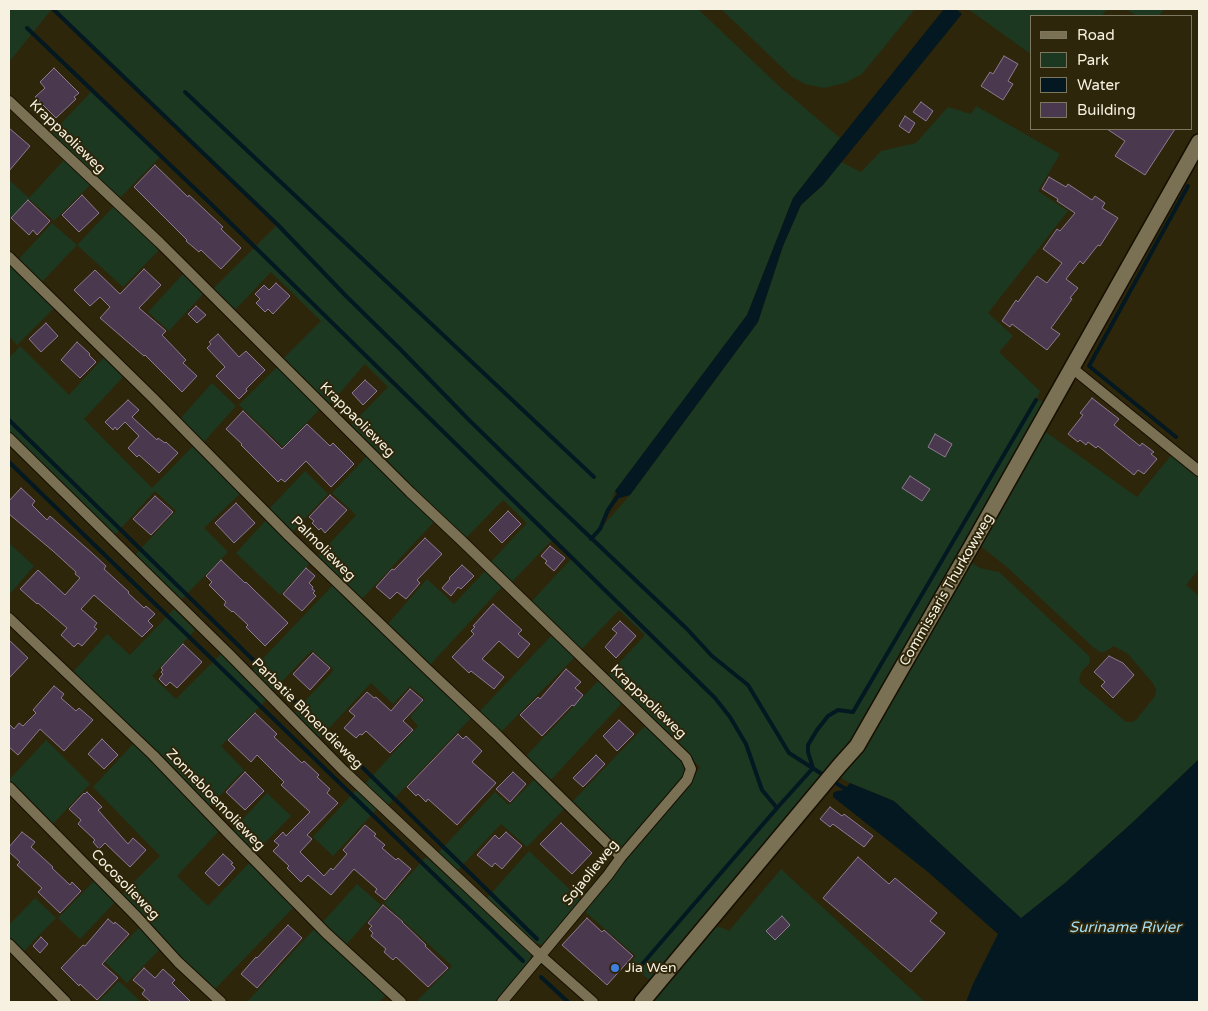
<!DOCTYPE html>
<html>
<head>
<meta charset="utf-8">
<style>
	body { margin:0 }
	#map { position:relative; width:1208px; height:1011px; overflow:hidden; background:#2e260a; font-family:"Varela Round",sans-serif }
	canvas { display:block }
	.frame { position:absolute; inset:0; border:10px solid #f6f1e1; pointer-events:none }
	.legend { position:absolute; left:1030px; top:15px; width:162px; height:115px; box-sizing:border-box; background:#2e260a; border:1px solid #7e7760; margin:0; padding:6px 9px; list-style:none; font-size:15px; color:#f6f1e1 }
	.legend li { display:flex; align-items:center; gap:10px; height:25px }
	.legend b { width:25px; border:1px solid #7e7760 }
</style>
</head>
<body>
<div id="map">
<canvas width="1208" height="1011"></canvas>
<div class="frame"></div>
<ul class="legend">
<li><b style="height:6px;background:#7a7154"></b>Road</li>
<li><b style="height:14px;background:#1c3820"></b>Park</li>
<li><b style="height:14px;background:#031820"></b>Water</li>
<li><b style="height:14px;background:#4a384e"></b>Building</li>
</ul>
</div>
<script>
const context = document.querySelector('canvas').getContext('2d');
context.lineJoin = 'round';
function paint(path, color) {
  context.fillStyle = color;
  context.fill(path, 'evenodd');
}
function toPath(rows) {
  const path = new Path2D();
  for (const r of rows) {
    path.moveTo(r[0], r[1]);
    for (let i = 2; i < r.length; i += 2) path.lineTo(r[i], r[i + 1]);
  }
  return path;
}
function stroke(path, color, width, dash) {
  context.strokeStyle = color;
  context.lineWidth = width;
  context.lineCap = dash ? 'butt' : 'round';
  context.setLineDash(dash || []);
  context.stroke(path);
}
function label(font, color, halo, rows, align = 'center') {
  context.font = font + ' "Varela Round",sans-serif';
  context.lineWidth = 4;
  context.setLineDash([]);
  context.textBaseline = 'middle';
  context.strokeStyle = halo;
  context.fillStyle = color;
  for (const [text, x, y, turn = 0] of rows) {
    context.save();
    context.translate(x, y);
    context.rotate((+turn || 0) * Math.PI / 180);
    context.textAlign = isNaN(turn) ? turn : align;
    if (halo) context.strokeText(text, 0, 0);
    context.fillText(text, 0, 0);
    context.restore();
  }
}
paint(toPath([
	[9,9,52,9,9,62],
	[53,9,698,9,780,87,840,138,793,198,747,315,615,491,601,528,630,495,758,322,783,246,801,205,823,185,841,162,861,172,881,151,916,143,948,107,971,114,976,106,1060,154,1038,191,1068,211,988,313,1013,336,999,352,1040,391,1036,400,1047,402,862,728,652,979,648,979,630,964,636,956,583,910,690,783,700,767,607,676,645,635,619,610,581,650,531,602,572,558,553,539,511,583,490,563,527,523,503,500,465,539,349,427,388,387,365,364,329,405,283,359,321,321,271,272,235,310,212,290,277,225],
	[721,9,915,9,862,74,845,83,824,88,805,84,792,77],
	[968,9,1107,9,1102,16,1032,16,1032,55],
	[1126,9,1164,9,1159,16,1137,16],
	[93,90,161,156,119,199,50,135],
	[64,160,90,185,54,221,29,199,9,219,9,180,29,198],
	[114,206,159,250,123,287,77,245,40,284,17,261,52,223,77,245],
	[9,261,55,307,17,345,9,336],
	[183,274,203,294,169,331,148,312],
	[20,346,69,395,104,357,124,376,84,419,152,488,194,445,242,492,204,528,228,552,180,601,134,556,176,511,155,491,114,536,9,433,9,358],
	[279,365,321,408,283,447,239,405],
	[212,383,236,406,203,443,179,420],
	[1043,430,1137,497,1173,453,1199,474,1199,569,1186,585,1199,596,1199,759,1133,822,1065,883,1021,919,894,801,850,783,839,777,862,749,895,696,969,561,980,568,999,572,1087,654,1090,658,1089,664,1081,672,1079,680,1081,684,1126,722,1132,722,1136,720,1155,696,1156,689,1152,682,1128,654,1114,646,1104,652,1100,652,1094,648,1008,568,978,544],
	[367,456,434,522,361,600,316,558,356,515,332,493],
	[305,471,328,494,293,531,269,509],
	[267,519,311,562,280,595,236,553],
	[9,543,34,566,9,595],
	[486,570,503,586,429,666,386,626,427,579,454,604],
	[334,584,472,717,387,806,364,785,418,726,410,717,425,699,410,686,393,704,371,683,320,738,294,713,334,670,312,650,273,691,251,671],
	[174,609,195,630,152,676,176,699,221,654,266,700,221,746,244,770,209,807,72,673,107,634,130,655],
	[552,635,575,657,500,733,478,713],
	[599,680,623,702,549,782,524,758],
	[646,725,683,762,685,768,684,776,628,845,623,847,619,847,614,845,571,803],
	[46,740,90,784,51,826,9,784,9,780],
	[134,743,181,788,219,831,177,876,208,906,249,863,294,907,214,990,187,966,120,896,160,856,93,787],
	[535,779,564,809,527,847,501,824,457,871,437,854,495,792,509,805],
	[356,790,377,809,333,856,313,837],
	[267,793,291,816,254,854,231,832],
	[529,851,582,901,545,943,542,945,535,943,486,899],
	[426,857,527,948,530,953,531,957,529,962,497,1002,416,1002,452,966,384,903],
	[781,869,925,1002,649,1002,712,928,717,927,723,928,729,931],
	[95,880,116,901,80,939,58,918],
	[357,884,381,905,345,946,321,924],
	[35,898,56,918,22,953,9,940,9,925],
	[140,927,161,948,127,983,105,962],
	[315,928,387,994,379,1002,247,1002],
	[119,981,141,1002,98,1002]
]), '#1c3820');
paint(toPath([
	[944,9,956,9,962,14,823,185,801,205,783,246,758,322,630,495,620,498,615,491,747,315,793,198,829,152],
	[1199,759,1199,1002,966,1002,973,984,998,934,928,872,833,797,833,793,837,791,844,790,850,783,894,801,1021,918,1065,883,1133,822]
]), '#031820');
stroke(toPath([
	[53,9,278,225,346,296,400,349,469,420,550,499,687,629,712,656,748,685,789,753,825,776],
	[27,28,211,204,715,698,730,717,746,744,762,790,777,808,813,768,808,752,808,745,817,730,828,716,838,710,853,712,1036,400],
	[185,92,594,477],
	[9,420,537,939],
	[1176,437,1089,366,1188,186],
	[9,462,523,961],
	[591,539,600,529,608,510,620,493],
	[831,780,849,791],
	[638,969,777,808],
	[541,977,568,1002]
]), '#031820', 4);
const building = toPath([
	[1004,56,1018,64,1008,81,1013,84,1003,100,981,86,990,72,993,74,1004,56],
	[54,68,79,93,74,97,76,99,56,118,35,97,45,88,40,82,54,68],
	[921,102,933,111,926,121,913,112,921,102],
	[905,116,915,123,909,133,899,126,905,116],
	[9,128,30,146,9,171,9,128],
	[1107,129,1175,129,1145,175,1115,156,1125,141,1107,129],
	[155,165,188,197,189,195,223,227,221,229,241,248,221,269,201,250,199,252,186,241,187,240,134,187,155,165],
	[1049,177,1066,187,1068,184,1092,200,1095,196,1105,203,1102,208,1118,218,1100,246,1098,245,1083,264,1080,261,1066,279,1078,288,1070,298,1072,299,1051,328,1060,334,1047,350,1012,324,1010,327,1002,321,1016,300,1018,302,1037,276,1047,283,1062,263,1043,249,1057,229,1060,231,1075,213,1057,201,1058,199,1042,189,1049,177],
	[82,195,99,213,79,232,62,215,82,195],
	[28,200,50,221,37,235,33,230,29,235,11,218,28,200],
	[144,269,161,285,139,308,166,331,162,335,186,360,183,363,197,376,182,392,145,355,144,356,100,318,110,307,100,297,90,306,74,290,95,270,120,294,144,269],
	[276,283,290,296,273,314,268,309,265,312,256,303,260,299,255,294,264,285,269,290,276,283],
	[196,306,206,315,197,323,188,314,196,306],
	[46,323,58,336,41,352,29,339,46,323],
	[218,334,239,357,246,351,265,370,246,389,247,391,239,399,216,376,225,367,207,348,211,344,209,342,218,334],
	[77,342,90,354,89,355,96,362,80,378,61,360,77,342],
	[365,380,377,391,363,405,352,393,365,380],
	[1092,398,1119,419,1114,425,1140,446,1142,443,1154,452,1151,454,1157,459,1144,474,1138,470,1134,475,1098,446,1096,448,1088,442,1086,445,1080,440,1078,442,1068,434,1083,415,1080,413,1092,398],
	[128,400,139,410,132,417,157,440,158,438,165,443,166,442,178,453,159,473,139,455,137,457,128,448,139,436,125,422,117,430,115,427,113,430,105,422,128,400],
	[243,411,282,449,307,424,330,446,333,443,354,464,331,487,306,461,285,482,281,479,278,482,241,445,242,444,226,429,243,411],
	[935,434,952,444,945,457,928,447,935,434],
	[910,476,930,489,922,501,902,488,910,476],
	[21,488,35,501,32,505,47,520,50,516,93,554,106,566,104,569,129,592,128,593,144,608,146,606,155,614,148,621,153,626,142,637,94,595,81,609,97,623,94,627,97,629,82,646,78,643,74,647,61,635,67,628,38,603,37,604,20,589,38,570,65,595,80,578,75,574,76,572,53,551,9,514,9,501,21,488],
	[330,495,347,510,325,533,321,528,319,530,312,523,314,521,309,517,330,495],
	[155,496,173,512,151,535,133,519,155,496],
	[236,503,255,523,234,543,215,523,236,503],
	[508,511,521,524,502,543,489,530,508,511],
	[425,538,442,554,417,580,420,583,406,599,397,592,390,599,376,587,392,569,394,570,425,538],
	[550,546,565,558,554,571,545,563,547,561,541,556,550,546],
	[221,560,245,583,246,582,253,589,288,623,265,646,246,627,248,625,233,611,232,612,224,605,226,602,209,585,212,582,206,576,221,560],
	[462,565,474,576,461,589,458,587,451,596,442,588,450,579,449,578,462,565],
	[306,568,315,576,309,583,313,587,312,589,315,591,313,593,316,596,302,611,283,594,306,568],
	[493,604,522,630,518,634,530,644,518,658,499,641,482,659,504,677,494,689,471,671,469,673,452,657,474,634,471,631,475,627,473,626,493,604],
	[620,621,636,636,616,658,605,647,617,633,612,629,620,621],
	[9,640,28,658,9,678,9,640],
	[183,644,202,662,177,688,170,682,166,686,159,679,163,674,161,672,163,670,161,668,183,644],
	[313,653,330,668,310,690,293,674,313,653],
	[1109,656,1123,663,1134,675,1113,698,1101,686,1105,682,1094,672,1109,656],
	[566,669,581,682,575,688,583,695,574,706,572,705,542,736,520,715,538,697,540,699,566,669],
	[54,686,64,694,61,698,76,711,79,708,93,720,64,751,40,729,18,755,9,747,9,724,14,729,19,723,23,726,36,713,33,710,54,686],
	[410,689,423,700,403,721,413,730,390,753,366,731,362,735,360,734,356,738,344,728,355,716,349,711,367,692,374,698,376,697,391,711,410,689],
	[255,713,277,734,274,737,302,763,304,761,319,775,317,777,330,789,327,793,338,803,307,835,312,839,300,852,324,876,331,868,333,870,347,854,343,850,365,825,376,834,374,836,385,845,382,848,396,860,398,858,411,869,385,900,375,892,377,889,354,869,331,895,308,875,301,882,287,868,289,866,273,851,279,845,274,841,283,832,286,836,310,812,281,785,284,782,257,755,251,762,228,740,255,713],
	[619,720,634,734,617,751,603,736,619,720],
	[458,734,463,739,466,736,482,751,472,762,496,783,457,825,428,799,426,802,418,794,416,796,407,787,458,734],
	[102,739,118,755,104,769,88,754,102,739],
	[596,755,605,764,583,787,573,778,596,755],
	[245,772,264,791,245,810,226,792,245,772],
	[513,772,526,784,510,802,496,789,513,772],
	[87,792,102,807,98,810,128,844,133,838,146,850,130,867,105,843,99,849,93,842,95,840,78,824,81,820,69,809,84,793,85,794,87,792],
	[830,807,842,816,844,814,873,836,864,847,833,824,830,827,820,819,830,807],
	[561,823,592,853,572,874,540,844,561,823],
	[22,832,35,842,31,847,53,867,52,868,70,885,72,882,81,891,60,913,38,892,42,888,17,865,20,862,9,852,9,847,22,832],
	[506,832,522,846,502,869,495,863,492,867,477,855,495,835,499,839,506,832],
	[223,854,233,863,231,864,235,868,219,886,205,873,223,854],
	[858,857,889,884,895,878,937,913,930,921,945,933,911,972,823,898,858,857],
	[383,905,403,922,402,922,426,945,425,946,448,968,428,987,396,957,393,960,384,952,386,949,371,936,373,933,369,929,372,926,368,923,383,905],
	[782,916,790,925,775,940,766,931,782,916],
	[587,918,602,932,604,930,633,956,607,985,562,945,587,918],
	[108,919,114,924,115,922,129,934,102,964,118,978,97,1000,80,984,79,986,61,968,83,945,85,946,108,919],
	[288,925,302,938,257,988,241,974,256,957,257,958,288,925],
	[41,937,48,944,40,953,33,946,41,937],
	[144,968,155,978,163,969,175,980,172,983,191,1002,151,1002,142,994,145,990,133,980,144,968]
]);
paint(building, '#4a384e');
stroke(building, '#8e7a92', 1);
const street = toPath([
	[9,101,160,243,410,492,462,541,686,758,691,769,687,780,621,857,608,875,502,1002],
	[9,257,153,398,290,537,427,669,495,733,621,857],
	[1072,368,1199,471],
	[9,438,229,654,343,770,541,956,593,1002],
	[9,618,153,755,229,834,326,933,401,1002],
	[9,787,137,917,178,962,221,1002],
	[9,944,66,1002]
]);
const secondary = toPath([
	[642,1002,840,765,857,746,971,547,1199,142]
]);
stroke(street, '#160e00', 12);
stroke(secondary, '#160e00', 18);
stroke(street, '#7a7154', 10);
stroke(secondary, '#7a7154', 15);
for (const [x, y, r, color] of [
	[615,968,5,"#3f7fe0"]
]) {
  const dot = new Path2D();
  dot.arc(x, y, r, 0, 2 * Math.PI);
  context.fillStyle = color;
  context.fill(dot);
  stroke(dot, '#2e260a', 2);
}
label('14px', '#f6f1e1', '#2e260a', [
	["Krappaolieweg",67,137,44],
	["Krappaolieweg",357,420,45],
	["Palmolieweg",323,549,45],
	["Commissaris Thurkowweg",947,590,-60],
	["Krappaolieweg",648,702,44],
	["Parbatie Bhoendieweg",307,714,45],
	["Zonnebloemolieweg",215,800,46],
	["Sojaolieweg",591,873,-51],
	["Cocosolieweg",125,885,46]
]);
label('14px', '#f6f1e1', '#2e260a', [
	["Jia Wen",625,968]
], 'left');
label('italic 15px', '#a4def5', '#2e260a', [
	["Suriname Rivier",1125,928]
]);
</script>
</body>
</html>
